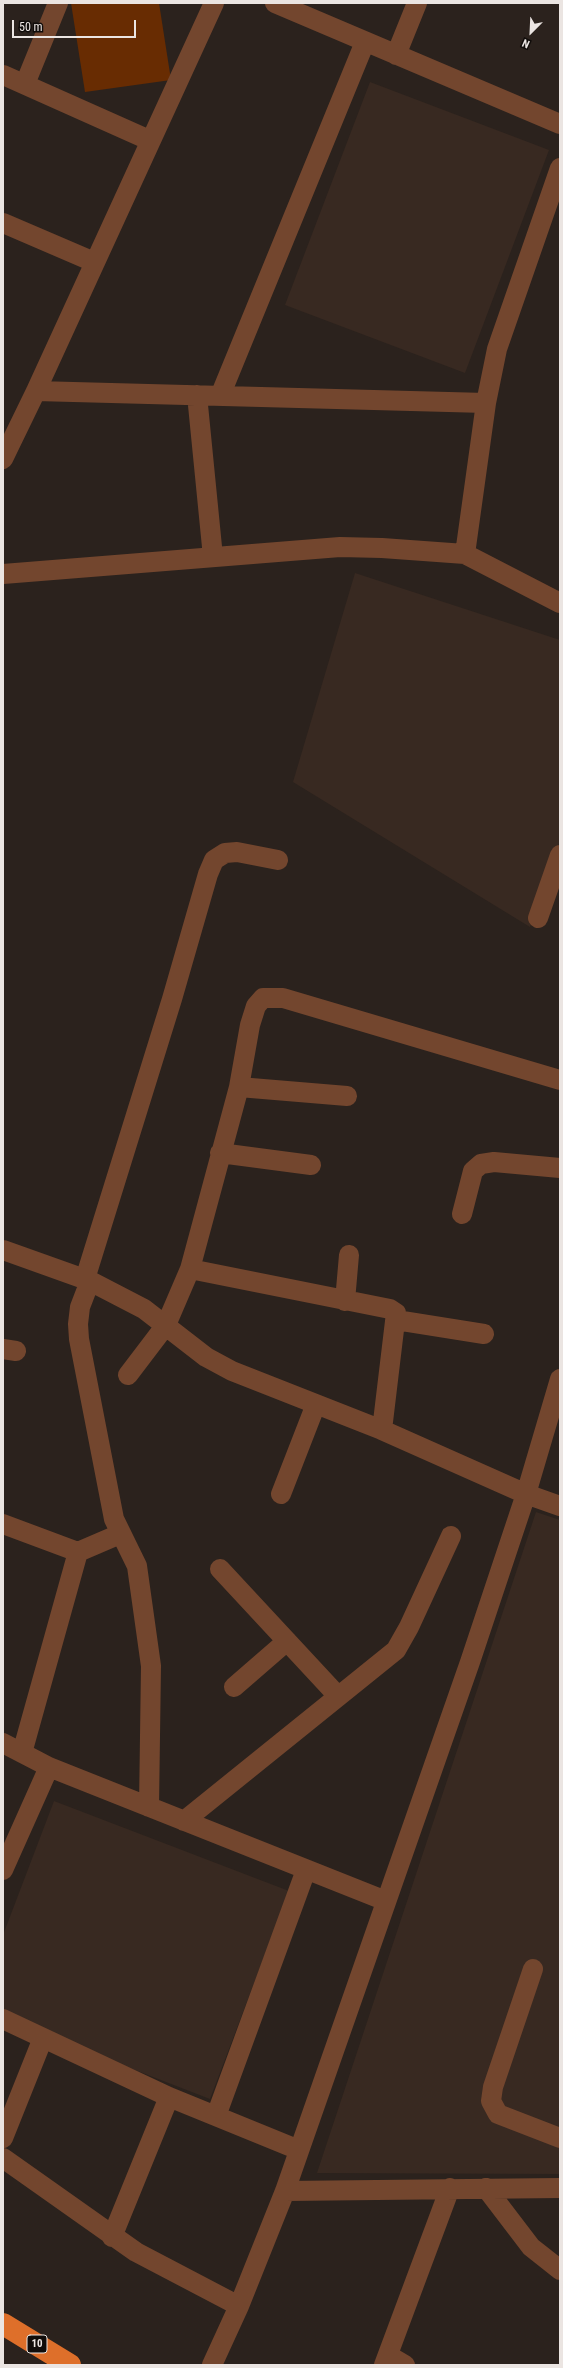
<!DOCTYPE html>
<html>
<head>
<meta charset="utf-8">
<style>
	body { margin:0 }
	#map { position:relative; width:563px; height:2368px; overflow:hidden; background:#2b221d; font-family:"Roboto Condensed",sans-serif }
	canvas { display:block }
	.frame { position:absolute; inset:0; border:4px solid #ebe5e2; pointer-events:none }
	.north { position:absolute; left:511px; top:12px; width:40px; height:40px; -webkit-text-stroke:3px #100c0a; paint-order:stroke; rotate:204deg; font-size:11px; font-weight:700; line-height:16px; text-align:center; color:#ebe5e2 }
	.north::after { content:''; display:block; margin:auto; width:14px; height:18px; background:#ebe5e2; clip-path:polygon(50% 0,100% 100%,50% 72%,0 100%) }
	.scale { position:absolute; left:12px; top:20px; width:124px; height:18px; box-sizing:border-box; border:2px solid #ebe5e2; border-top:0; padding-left:5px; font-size:12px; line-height:14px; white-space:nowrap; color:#ebe5e2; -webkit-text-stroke:3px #100c0a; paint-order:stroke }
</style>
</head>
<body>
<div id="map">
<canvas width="563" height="2368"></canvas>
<div class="frame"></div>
<div class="north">N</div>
<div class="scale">50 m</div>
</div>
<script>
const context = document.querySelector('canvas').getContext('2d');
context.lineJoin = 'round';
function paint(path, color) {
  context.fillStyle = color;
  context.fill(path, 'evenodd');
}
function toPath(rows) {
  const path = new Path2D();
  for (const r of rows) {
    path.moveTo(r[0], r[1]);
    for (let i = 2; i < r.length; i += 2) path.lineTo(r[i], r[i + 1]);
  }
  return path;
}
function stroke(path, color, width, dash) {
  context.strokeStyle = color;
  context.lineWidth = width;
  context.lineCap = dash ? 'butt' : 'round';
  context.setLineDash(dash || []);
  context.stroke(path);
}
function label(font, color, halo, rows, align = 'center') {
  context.font = font + ' "Roboto Condensed",sans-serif';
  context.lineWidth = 4;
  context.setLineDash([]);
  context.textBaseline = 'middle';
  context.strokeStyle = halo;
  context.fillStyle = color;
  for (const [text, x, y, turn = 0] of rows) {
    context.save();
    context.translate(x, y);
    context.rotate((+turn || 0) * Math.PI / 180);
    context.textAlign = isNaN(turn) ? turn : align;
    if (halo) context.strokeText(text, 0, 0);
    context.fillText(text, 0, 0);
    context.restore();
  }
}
paint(toPath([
	[370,82,549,150,465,373,285,305],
	[355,573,560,640,560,841,530,927,293,782],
	[536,1512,560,1520,560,2174,317,2173],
	[54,1801,289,1891,210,2099,3,2019,3,1935]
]), '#382921');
paint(toPath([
	[71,3,159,3,171,80,85,92]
]), '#682c02');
stroke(toPath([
	[275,3,560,124],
	[396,55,417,3],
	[3,75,149,140],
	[25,84,58,3],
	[3,223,94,262],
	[36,391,486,403],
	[197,395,213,557],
	[220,396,365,42],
	[3,459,36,391,214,3],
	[465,554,486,403,497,349,560,168],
	[3,574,340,547,382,548,465,554,560,603],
	[538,918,560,855],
	[239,1087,347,1096],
	[220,1153,311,1165],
	[462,1214,473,1171,481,1164,494,1162,560,1168],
	[3,1250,90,1281,144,1309,206,1357,232,1371,382,1430,526,1494,560,1506],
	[190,1269,390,1309,396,1313,382,1430],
	[85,1279,172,999,208,874,214,860,225,853,237,852,278,860],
	[90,1281,80,1307,78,1324,79,1339,114,1519,137,1566,151,1666,149,1807],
	[345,1301,349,1255],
	[396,1320,484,1334],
	[3,1349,16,1351],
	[128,1375,166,1325,190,1269,239,1087,250,1025,256,1006,263,998,283,998,560,1080],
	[281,1494,316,1404],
	[3,1524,78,1552,120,1534],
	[220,1569,337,1695],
	[234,1687,287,1641],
	[3,1743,49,1767,386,1901],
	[22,1753,78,1552],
	[184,1821,396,1650,409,1627,451,1536],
	[3,1870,49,1767],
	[533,1969,493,2087,491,2101,498,2114,560,2138],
	[3,2019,169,2097,299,2150],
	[216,2116,306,1870],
	[3,2138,43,2038],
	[3,2158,136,2252,239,2306],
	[486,2188,531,2247,560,2270],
	[285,2191,560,2188],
	[112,2237,169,2097],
	[388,2355,405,2365],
	[212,2365,239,2306,285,2191,470,1662,526,1494,560,1379],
	[384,2365,450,2188]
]), '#73462e', 20);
stroke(toPath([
	[3,2324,70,2365]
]), '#de6f2a', 22);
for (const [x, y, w] of [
	[37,2344,20]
]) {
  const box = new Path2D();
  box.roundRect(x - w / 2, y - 9, w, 18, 3);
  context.fillStyle = '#100c0a';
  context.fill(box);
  stroke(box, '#ebe5e2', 1);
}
label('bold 11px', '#ebe5e2', null, [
	["10",37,2344]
]);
</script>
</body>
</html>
